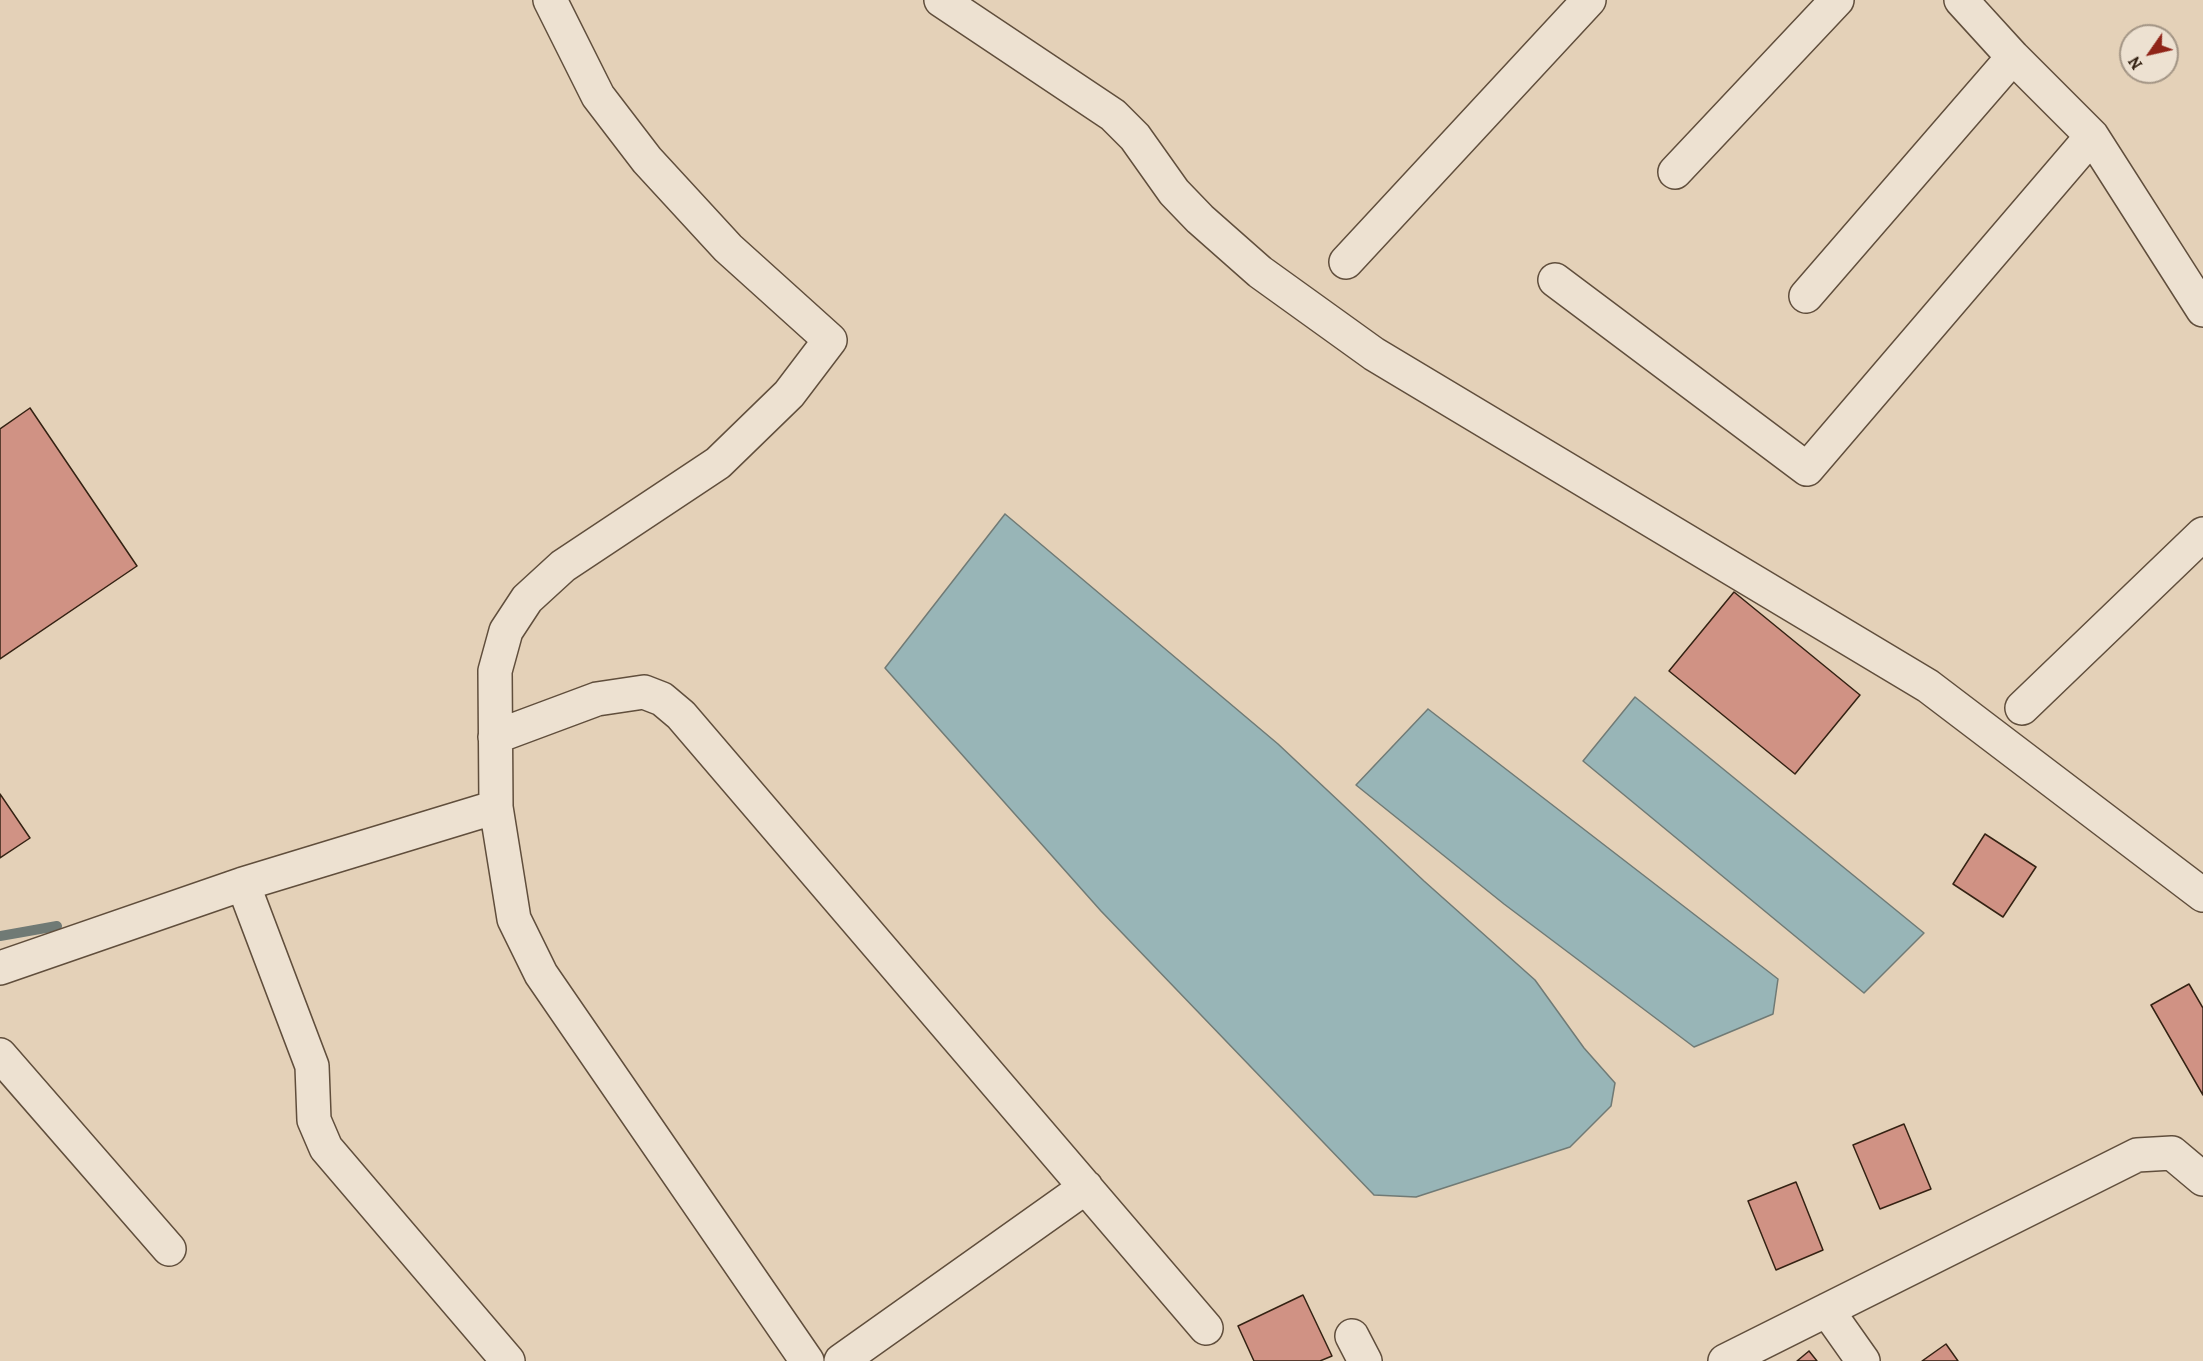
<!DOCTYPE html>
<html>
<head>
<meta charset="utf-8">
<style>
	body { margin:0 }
	#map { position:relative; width:2203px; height:1361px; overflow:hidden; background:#e4d1b8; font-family:Alegreya,serif }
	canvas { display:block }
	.north { position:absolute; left:2119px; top:24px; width:60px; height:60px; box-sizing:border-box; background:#ede1d1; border:2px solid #a39585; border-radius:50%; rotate:236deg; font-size:16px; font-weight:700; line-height:24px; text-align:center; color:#342213 }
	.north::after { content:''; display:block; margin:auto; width:21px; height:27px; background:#8f2418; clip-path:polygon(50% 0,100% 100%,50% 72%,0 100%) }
</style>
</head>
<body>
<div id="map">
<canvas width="2203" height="1361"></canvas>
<div class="north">N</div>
</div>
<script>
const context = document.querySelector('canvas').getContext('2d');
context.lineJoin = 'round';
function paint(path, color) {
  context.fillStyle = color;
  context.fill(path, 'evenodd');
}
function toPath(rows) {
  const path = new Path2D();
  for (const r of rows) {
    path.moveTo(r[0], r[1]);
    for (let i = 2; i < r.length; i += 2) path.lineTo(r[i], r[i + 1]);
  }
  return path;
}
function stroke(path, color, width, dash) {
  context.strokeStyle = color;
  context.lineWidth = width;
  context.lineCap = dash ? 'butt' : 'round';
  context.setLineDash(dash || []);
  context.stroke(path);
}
const water = toPath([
	[1005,514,1278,744,1424,881,1535,980,1584,1048,1615,1083,1611,1106,1570,1147,1416,1197,1374,1195,1101,911,885,668,1005,514],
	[1635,697,1924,933,1864,993,1583,761,1635,697],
	[1428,709,1778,979,1773,1014,1694,1047,1504,904,1356,785,1428,709]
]);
paint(water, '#98b5b7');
stroke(water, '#707a75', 1.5);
stroke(toPath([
	[0,936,57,926]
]), '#707a75', 10);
const building = toPath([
	[30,408,137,566,0,659,0,429,30,408],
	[1734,592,1860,695,1795,774,1669,671,1734,592],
	[0,794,30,838,0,858,0,794],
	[1985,834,2036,867,2003,917,1953,884,1985,834],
	[2189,984,2203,1008,2203,1095,2151,1005,2189,984],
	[1904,1124,1931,1189,1880,1209,1853,1145,1904,1124],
	[1796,1182,1823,1250,1776,1270,1748,1201,1796,1182],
	[1303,1295,1332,1356,1320,1361,1254,1361,1238,1326,1303,1295],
	[1946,1344,1958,1361,1922,1361,1946,1344],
	[1809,1351,1817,1361,1797,1361,1809,1351]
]);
paint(building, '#d09284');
stroke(building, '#342213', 1.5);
const minor = toPath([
	[550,0,598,96,647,160,728,248,830,340,789,394,718,463,563,566,527,599,506,631,495,671,496,807,514,919,541,974,807,1361],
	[941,0,1113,115,1135,137,1174,192,1200,219,1260,272,1374,354,1928,686,2203,895],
	[1961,0,2013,57,2092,136,2203,310],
	[1675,172,1837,0],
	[1346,262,1589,0],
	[1555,280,1807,469,2092,136],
	[1806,296,2013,57],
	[2022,708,2203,534],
	[495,737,597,699,644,692,662,699,681,715,1206,1328],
	[243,884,312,1066,314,1120,326,1148,508,1361],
	[0,968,243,884,496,807],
	[0,1055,169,1249],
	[1827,1310,1863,1361],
	[1352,1336,1365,1361],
	[841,1361,1086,1187],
	[1725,1361,2137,1155,2172,1153,2203,1179]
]);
stroke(minor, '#604e3c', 36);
stroke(minor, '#ede1d1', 33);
</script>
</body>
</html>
